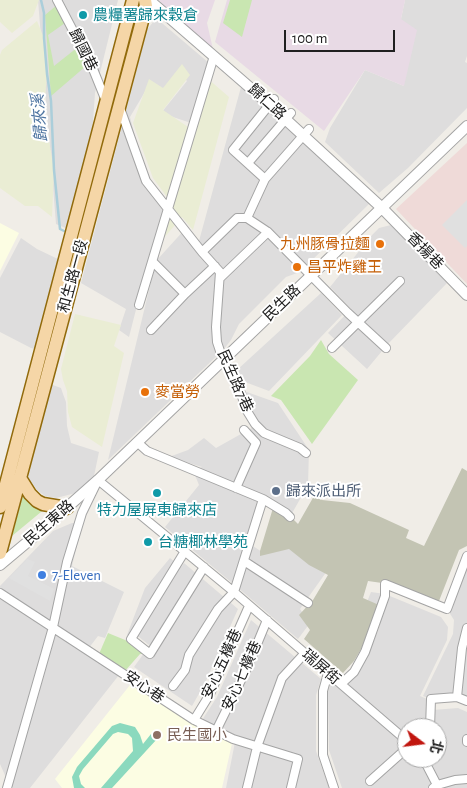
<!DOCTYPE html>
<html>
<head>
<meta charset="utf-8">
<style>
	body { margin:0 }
	#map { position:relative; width:467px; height:788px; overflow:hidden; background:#f0ede7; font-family:"Alegreya Sans","Noto Sans TC",sans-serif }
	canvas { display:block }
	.north { position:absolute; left:397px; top:718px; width:50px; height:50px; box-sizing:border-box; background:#fff; border:1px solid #a6a6a6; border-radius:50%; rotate:105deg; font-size:14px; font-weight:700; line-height:20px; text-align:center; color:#202020 }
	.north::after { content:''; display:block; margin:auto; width:18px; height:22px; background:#c1160f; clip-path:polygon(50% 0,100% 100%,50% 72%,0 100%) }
	.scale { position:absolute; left:284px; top:30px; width:111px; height:22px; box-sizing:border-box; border:2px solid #202020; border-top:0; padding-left:6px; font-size:15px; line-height:18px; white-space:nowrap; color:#202020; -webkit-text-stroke:4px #fff; paint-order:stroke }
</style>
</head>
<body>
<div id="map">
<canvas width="467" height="788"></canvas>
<div class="north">北</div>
<div class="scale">100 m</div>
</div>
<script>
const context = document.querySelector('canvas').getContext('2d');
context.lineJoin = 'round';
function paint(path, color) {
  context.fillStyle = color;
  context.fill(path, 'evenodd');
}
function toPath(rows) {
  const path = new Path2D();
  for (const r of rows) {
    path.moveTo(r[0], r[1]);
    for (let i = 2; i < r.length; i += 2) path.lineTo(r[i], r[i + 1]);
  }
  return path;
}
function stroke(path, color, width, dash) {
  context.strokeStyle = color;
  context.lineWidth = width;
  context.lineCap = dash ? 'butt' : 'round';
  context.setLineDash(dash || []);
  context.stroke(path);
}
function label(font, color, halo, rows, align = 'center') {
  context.font = font + ' "Alegreya Sans","Noto Sans TC",sans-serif';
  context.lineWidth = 4;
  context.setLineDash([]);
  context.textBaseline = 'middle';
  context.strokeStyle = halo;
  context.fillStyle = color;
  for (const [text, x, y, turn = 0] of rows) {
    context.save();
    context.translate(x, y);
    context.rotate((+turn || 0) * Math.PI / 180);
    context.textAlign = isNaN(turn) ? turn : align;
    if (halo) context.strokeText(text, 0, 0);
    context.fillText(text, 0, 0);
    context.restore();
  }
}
paint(toPath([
	[38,0,118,0,95,93,92,136,68,229,56,224],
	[405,0,467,0,467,56,465,62,467,63,467,108,408,168,379,193,325,142,330,128,365,70,404,86,401,19],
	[156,18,209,63,191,123,161,113,187,81,179,71,161,93,149,85,130,117,146,179,167,206,140,294,129,337,119,330,126,309,81,283,147,30],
	[241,87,370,203,300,272,286,277,239,324,231,340,224,349,108,460,156,261,187,227,199,241],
	[391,225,447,283,387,345,367,369,328,333,351,309,330,287,373,234,379,228],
	[21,238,37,249,62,261,39,350,31,348,0,332,0,278],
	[321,293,342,315,269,391,245,382,237,370],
	[50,384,61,388,63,394,66,402,67,426,71,443,99,452,94,476,76,493,56,498,45,496,37,490,28,477],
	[241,390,278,403,309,450,308,485,291,515,265,498,250,544,262,552,290,546,327,571,300,609,310,623,298,639,237,587,165,527,199,485,195,475,190,470,202,467,169,457,188,450,204,438,216,448,257,425],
	[72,523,76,523,81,526,81,529,72,566,124,592,105,638,98,636,85,653,119,675,30,788,13,788,8,782,0,764,0,586,53,531],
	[467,556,467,701,431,699,423,696,453,634,454,620,447,609],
	[170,558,181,567,184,563,238,609,205,683,192,706,134,667,147,649,154,649,139,637,127,635,145,588],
	[371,592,385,594,441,617,448,627,447,640,420,696,427,699,426,728,407,728,407,758,437,758,437,728,432,728,433,710,458,708,467,712,467,788,438,788,433,778,429,788,342,788,329,750,328,692,333,675,345,685,357,674,367,656,378,631,382,617,365,607],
	[251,620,321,679,316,695,316,751,329,788,226,788,236,737,202,720,217,697]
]), '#dedddd');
paint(toPath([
	[467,143,467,284,396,209]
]), '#efdad8');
paint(toPath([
	[159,0,215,0,207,23,213,49,168,11],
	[227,0,405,0,401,19,417,30,404,86,365,70,324,131,215,42]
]), '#e8dae5');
paint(toPath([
	[0,223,19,233,0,271],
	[134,680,233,739,222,788,62,788,55,779]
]), '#fcfde3');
paint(toPath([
	[462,468,467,471,467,546,459,550,437,606,382,583,368,581,363,598,379,605,364,644,354,661,343,673,304,639,310,630,299,615,313,600,328,575,309,565,289,549,260,556,260,551,273,508,294,520,298,524,314,496,322,500,350,503,409,530,406,538,424,546]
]), '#c3c4b3');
paint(toPath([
	[0,0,39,0,33,16,12,33,0,22],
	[37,21,44,38,47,74,44,111,54,170,52,217,38,206,25,206,0,188,0,55,2,50],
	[182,64,190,75,163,110,191,129,207,78,229,97,193,230,182,217,156,247,170,201,153,178,133,123,149,79,163,88],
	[75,314,121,325,114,346,124,353,102,447,72,427,68,412,67,391,63,380,61,369]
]), '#eaedd4');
paint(toPath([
	[230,0,252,0,242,37,223,23],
	[57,5,65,23,48,35,54,66,78,47,86,66,51,96,45,15],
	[321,340,329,354,358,380,312,444,281,400,271,396,310,356],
	[23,495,32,503,47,507,12,536],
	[108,633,130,642,145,654,140,654,125,671,99,654]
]), '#c9e6b1');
paint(toPath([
	[120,723,135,727,140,735,143,744,151,734,157,739,112,788,101,788,133,751,132,738,128,734,118,732,113,734,83,769,79,776,81,784,85,788,74,788,72,777,77,767,112,726]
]), '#8bd9be');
paint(toPath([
	[467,200,467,246,465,248,442,225],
	[27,559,35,562,28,576,54,589,50,601,9,578]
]), '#e0e0e0');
stroke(toPath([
	[41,0,44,13,44,38,47,74,51,101,54,170,60,229,64,231]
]), '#abceda', 2.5);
const minor = toPath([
	[57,0,93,69,106,101],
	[120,108,146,181,202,252,220,272,216,327,217,342,223,360,239,388,247,411,255,424,264,433,300,448,306,453],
	[248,163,291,113],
	[265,179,233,150,274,99],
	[247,218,265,179,309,129],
	[202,252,237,218,247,218,268,232,348,313,386,348],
	[153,262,185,294],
	[220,278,268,232],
	[139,305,214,56],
	[151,330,185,294,215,266],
	[332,348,400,281],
	[137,442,147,451,263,499,286,513,290,517],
	[236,488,256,443,244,430],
	[185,551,131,639,150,654,204,567],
	[244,561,308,603],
	[0,593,194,720,233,739,298,759,291,788],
	[328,673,323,691,323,755,334,788],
	[341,684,354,672,365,652,385,596,385,584,447,609,467,556],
	[173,686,185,670,189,655,218,609,234,592,263,499],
	[457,697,462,648,467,628],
	[194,720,210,694,249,606],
	[430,728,431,699,457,697,467,701],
	[216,731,248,666,267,620],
	[467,742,467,739],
	[423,758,437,785,436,788],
	[370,781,407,748],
	[7,788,53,627,67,562,82,513,98,480,234,592,407,741],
	[247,788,257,747,282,678,305,653],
	[433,788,437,785,455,780,467,779]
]);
const tertiary = toPath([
	[149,0,270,105,382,208,467,295],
	[0,565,37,534,98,480,467,126]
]);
const primary = toPath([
	[20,478,30,494,37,501,43,504,67,508],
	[0,507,133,0],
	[0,553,146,6,145,0]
]);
stroke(minor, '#a4a4a4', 10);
stroke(tertiary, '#a4a4a4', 12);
stroke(primary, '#916a0b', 15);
stroke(minor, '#fff', 8);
stroke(tertiary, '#fff', 10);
stroke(primary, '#f5d6a7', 12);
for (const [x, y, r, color] of [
	[83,15,5,"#0f9aa8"],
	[380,244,5,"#e8710a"],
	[297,267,5,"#e8710a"],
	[145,392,5,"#e8710a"],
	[276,491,5,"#5c6f8a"],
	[157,493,5,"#0f9aa8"],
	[148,542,5,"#0f9aa8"],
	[42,575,5,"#3f7fe0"],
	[157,735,5,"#8d6e63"]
]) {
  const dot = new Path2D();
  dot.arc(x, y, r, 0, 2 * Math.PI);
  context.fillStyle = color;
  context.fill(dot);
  stroke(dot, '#fff', 2);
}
label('15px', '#0d838f', '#fff', [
	["農糧署歸來穀倉",93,15],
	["特力屋屏東歸來店",157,510,"center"],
	["台糖椰林學苑",158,542]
], 'left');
label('15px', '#202020', '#fff', [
	["歸國巷",83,50,64],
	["歸仁路",267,102,42],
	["香揚巷",425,251,46],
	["和生路一段",73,276,-75],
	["民生路",282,303,-44],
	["民生路7巷",235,381,66],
	["民生東路",49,523,-41],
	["安心五橫巷",222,664,-65],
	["瑞屏街",321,667,41],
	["安心七橫巷",242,676,-66],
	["安心巷",144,687,34]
]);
label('15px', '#c56008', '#fff', [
	["九州豚骨拉麵",370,244,"right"],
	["昌平炸雞王",307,267],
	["麥當勞",155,392]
], 'left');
label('15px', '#4e5e75', '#fff', [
	["歸來派出所",286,491]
], 'left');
label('15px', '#366cbe', '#fff', [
	["7-Eleven",52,575]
], 'left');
label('15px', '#785e54', '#fff', [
	["民生國小",167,735]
], 'left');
label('italic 16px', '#5076a2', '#fff', [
	["歸來溪",40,118,-95]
]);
</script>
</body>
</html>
